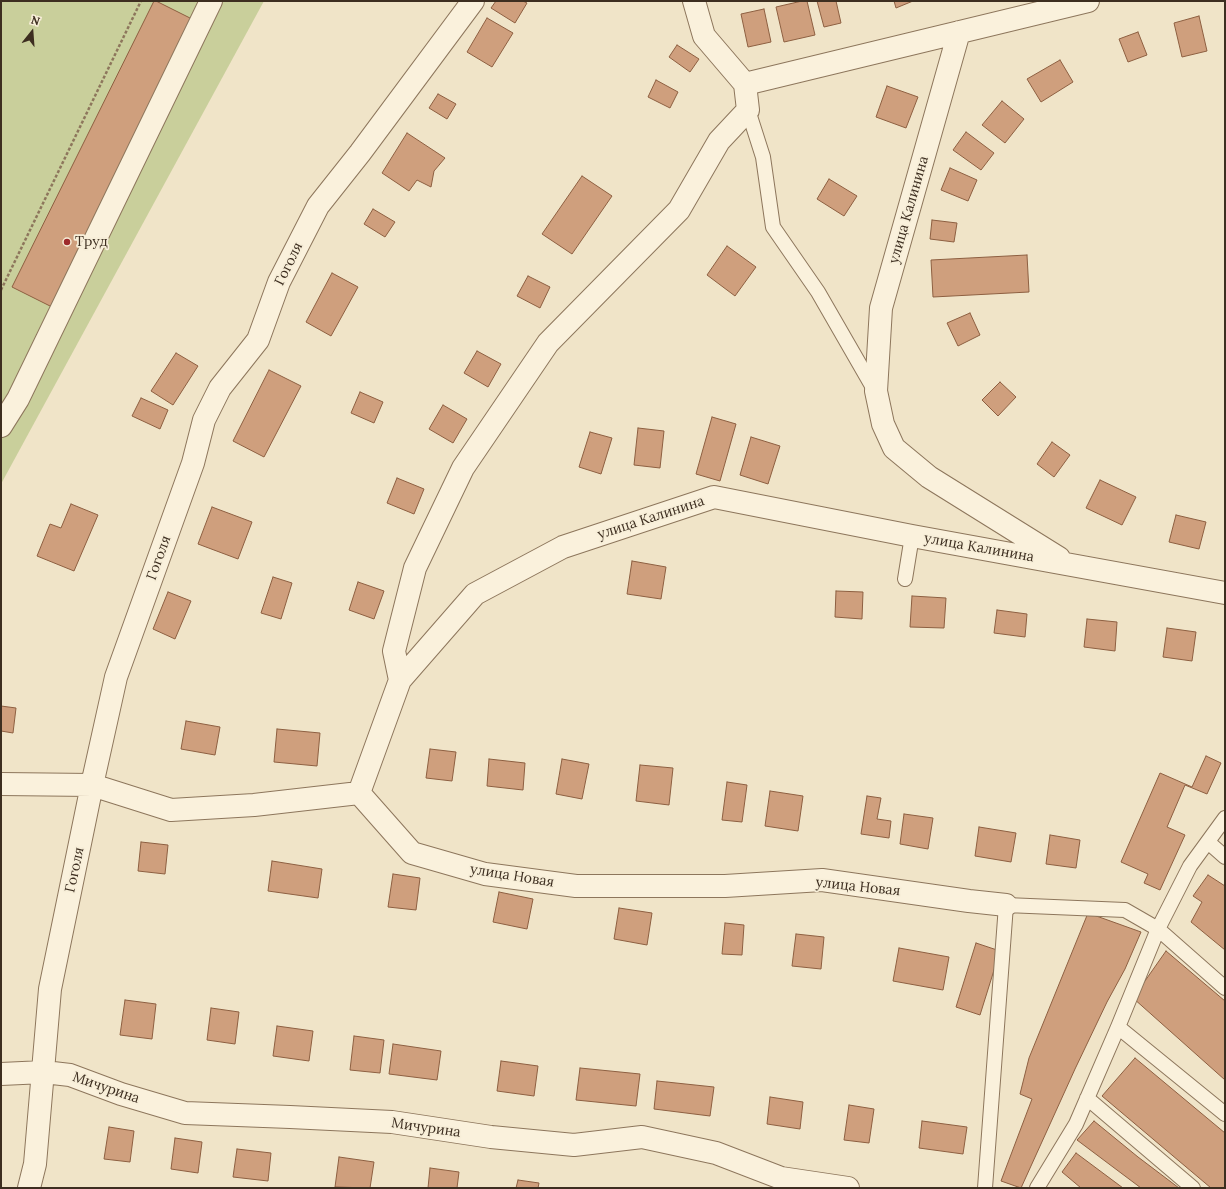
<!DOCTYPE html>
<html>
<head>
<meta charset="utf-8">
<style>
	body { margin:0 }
	#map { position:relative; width:1226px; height:1189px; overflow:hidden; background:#f0e4c8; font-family:Lora,serif }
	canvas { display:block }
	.frame { position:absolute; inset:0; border:2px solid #3d2e20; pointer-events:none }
	.north { position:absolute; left:12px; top:12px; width:40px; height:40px; -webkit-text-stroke:3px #f7eed8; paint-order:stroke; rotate:17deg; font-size:11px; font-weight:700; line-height:16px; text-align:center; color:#3d2e20 }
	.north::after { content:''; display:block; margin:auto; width:14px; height:18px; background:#3d2e20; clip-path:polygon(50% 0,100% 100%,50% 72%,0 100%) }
</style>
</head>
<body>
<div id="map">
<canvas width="1226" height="1189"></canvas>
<div class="frame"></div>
<div class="north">N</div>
</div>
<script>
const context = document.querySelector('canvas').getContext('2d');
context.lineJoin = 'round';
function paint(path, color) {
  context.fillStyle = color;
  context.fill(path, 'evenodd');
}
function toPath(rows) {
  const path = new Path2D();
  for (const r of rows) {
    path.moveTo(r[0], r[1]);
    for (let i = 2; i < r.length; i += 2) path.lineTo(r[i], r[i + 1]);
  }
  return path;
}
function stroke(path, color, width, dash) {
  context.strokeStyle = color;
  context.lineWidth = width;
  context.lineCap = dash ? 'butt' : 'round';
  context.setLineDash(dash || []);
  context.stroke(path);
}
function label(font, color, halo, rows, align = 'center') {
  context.font = font + ' Lora,serif';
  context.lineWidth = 3.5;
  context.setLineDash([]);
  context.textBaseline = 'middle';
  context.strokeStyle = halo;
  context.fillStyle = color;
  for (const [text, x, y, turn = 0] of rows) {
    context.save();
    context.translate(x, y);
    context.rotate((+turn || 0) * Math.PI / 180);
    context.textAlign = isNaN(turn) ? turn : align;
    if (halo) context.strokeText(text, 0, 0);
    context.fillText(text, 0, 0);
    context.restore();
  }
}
paint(toPath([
	[1,1,264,1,1,484]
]), '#c9cf9b');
const building = toPath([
	[154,1,156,1,194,20,52,307,12,287,154,1],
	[496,1,523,1,527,3,515,23,491,8,496,1],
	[802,1,807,1,815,35,784,42,776,7,802,1],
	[817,1,836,1,841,23,824,27,817,1],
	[894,1,913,1,896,8,894,1],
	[764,9,771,42,748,47,741,14,764,9],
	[1199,16,1207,51,1182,57,1174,23,1199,16],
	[487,18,513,33,492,67,467,52,487,18],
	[1138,32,1147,55,1128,62,1119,39,1138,32],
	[677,45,699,59,690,72,669,57,677,45],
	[1060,60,1073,82,1041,102,1027,79,1060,60],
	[656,80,678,92,670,108,648,97,656,80],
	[887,86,918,97,906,128,876,117,887,86],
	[438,94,456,104,447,119,429,108,438,94],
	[1002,101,1024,119,1005,143,982,125,1002,101],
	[966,132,994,153,981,170,953,150,966,132],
	[407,133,445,158,434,171,431,187,417,180,409,191,382,173,407,133],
	[950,168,977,180,968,201,941,190,950,168],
	[582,176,612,196,572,254,542,234,582,176],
	[829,179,857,196,844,216,817,199,829,179],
	[373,209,395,222,385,237,364,224,373,209],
	[932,220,957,223,954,242,930,239,932,220],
	[727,246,756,267,735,296,707,275,727,246],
	[1027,255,1029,292,933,297,931,260,1027,255],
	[332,273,358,287,331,336,306,322,332,273],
	[528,276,550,287,540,308,517,296,528,276],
	[970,313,980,335,958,346,947,323,970,313],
	[477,351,501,364,488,387,464,373,477,351],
	[176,353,198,366,173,405,151,391,176,353],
	[269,370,301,386,264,457,233,441,269,370],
	[1000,382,1016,397,998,416,982,400,1000,382],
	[360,392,383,402,374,423,351,413,360,392],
	[141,398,168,410,160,429,132,416,141,398],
	[443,405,467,419,453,443,429,429,443,405],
	[712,417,736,424,720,481,696,474,712,417],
	[638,428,664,431,660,468,634,465,638,428],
	[590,432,612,438,601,474,579,467,590,432],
	[751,437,780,446,768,484,740,475,751,437],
	[1052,442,1070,455,1054,477,1037,464,1052,442],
	[397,478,424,489,414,514,387,503,397,478],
	[1100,480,1136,497,1122,525,1086,508,1100,480],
	[71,504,98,515,74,571,37,556,50,524,61,528,71,504],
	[212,507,252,522,238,559,198,544,212,507],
	[1176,515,1206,522,1199,549,1169,542,1176,515],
	[632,561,666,567,661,599,627,594,632,561],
	[273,577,292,583,281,619,261,613,273,577],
	[358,582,384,591,374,619,349,610,358,582],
	[836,591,863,592,862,619,835,617,836,591],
	[168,592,191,601,175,639,153,629,168,592],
	[912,596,946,598,944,628,910,627,912,596],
	[997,610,1027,614,1025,637,994,633,997,610],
	[1087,619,1117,622,1115,651,1084,647,1087,619],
	[1167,628,1196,632,1192,661,1163,657,1167,628],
	[1,706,16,708,13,733,1,731,1,706],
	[186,721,220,727,215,755,181,749,186,721],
	[277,729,320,733,317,766,274,762,277,729],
	[430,749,456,752,452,781,426,778,430,749],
	[1206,756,1221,763,1207,794,1185,785,1167,827,1185,835,1160,890,1144,883,1148,874,1121,862,1160,773,1192,787,1206,756],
	[489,759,525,763,523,790,487,786,489,759],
	[562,759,589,764,582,799,556,794,562,759],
	[640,765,673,768,669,805,636,801,640,765],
	[727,782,747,785,742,822,722,820,727,782],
	[770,791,803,796,798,831,765,826,770,791],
	[867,796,881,798,877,819,891,821,889,838,861,834,867,796],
	[904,814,933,818,928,849,900,844,904,814],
	[979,827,1016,833,1011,862,975,856,979,827],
	[1050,835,1080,840,1076,868,1046,864,1050,835],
	[141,842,168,845,165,874,138,871,141,842],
	[272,861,322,869,318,898,268,891,272,861],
	[393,874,420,878,416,910,388,907,393,874],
	[1208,875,1225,886,1225,950,1191,922,1202,902,1193,896,1208,875],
	[499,892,533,899,527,929,493,922,499,892],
	[619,908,652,913,647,945,614,939,619,908],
	[1088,913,1141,932,1125,969,1107,1002,1075,1069,1021,1188,1001,1181,1032,1099,1020,1094,1029,1058,1088,913],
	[725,923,744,925,742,955,722,954,725,923],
	[796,934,824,937,821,969,792,966,796,934],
	[976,943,1000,951,980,1015,956,1007,976,943],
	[899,948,949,957,943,990,893,981,899,948],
	[1166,951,1225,1001,1225,1080,1133,998,1166,951],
	[125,1000,156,1004,152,1039,120,1035,125,1000],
	[211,1008,239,1012,235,1044,207,1040,211,1008],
	[277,1026,313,1031,309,1061,273,1056,277,1026],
	[354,1036,384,1040,380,1073,350,1070,354,1036],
	[393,1044,441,1051,437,1080,389,1074,393,1044],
	[1135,1058,1225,1133,1225,1188,1211,1188,1102,1096,1135,1058],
	[501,1061,538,1066,534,1096,497,1091,501,1061],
	[580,1068,640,1074,636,1106,576,1100,580,1068],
	[657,1081,714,1087,710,1116,654,1109,657,1081],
	[770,1097,803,1102,800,1129,767,1124,770,1097],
	[849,1105,874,1109,869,1143,844,1140,849,1105],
	[922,1121,967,1127,963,1154,919,1148,922,1121],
	[1094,1121,1138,1157,1179,1188,1141,1188,1077,1140,1094,1121],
	[109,1127,134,1131,130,1162,104,1159,109,1127],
	[175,1138,202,1142,198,1173,171,1169,175,1138],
	[237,1149,271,1153,268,1181,233,1177,237,1149],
	[1076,1153,1123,1188,1081,1188,1062,1172,1076,1153],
	[339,1157,374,1162,370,1188,335,1187,339,1157],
	[430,1168,459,1172,457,1188,428,1188,430,1168],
	[518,1180,539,1183,538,1188,516,1188,518,1180]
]);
paint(building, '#cf9f7d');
stroke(building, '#8d5f41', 1);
const lane = toPath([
	[748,110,763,157,773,227,818,292,875,391],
	[905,579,912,536],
	[1225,818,1190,866,1158,929,1225,988],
	[1208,842,1225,857],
	[1118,1027,1225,1114],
	[1087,1098,1193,1188],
	[985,1188,1006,905,1125,910,1158,929,1118,1027,1076,1124,1037,1188]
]);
const street = toPath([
	[694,1,704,36,745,84],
	[959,32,881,308,876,391,883,424,894,448,929,477,1059,558],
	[1,426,18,399,211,1],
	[400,680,394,651,415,568,463,468,548,343,679,210,719,141,748,110,745,84,1088,1],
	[1,784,92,785,171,810,254,805,359,793,412,853,485,874,576,886,725,886,822,880,969,901,1006,905],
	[359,793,400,680,475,594,563,547,714,497,912,536,1225,593],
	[1,1074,44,1072,70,1075,121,1094,185,1113,290,1117,392,1122,491,1137,574,1145,642,1137,716,1153,781,1178,848,1188],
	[29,1188,35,1164,50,989,92,785,116,677,193,463,204,420,220,388,258,340,279,282,318,206,360,153,473,1]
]);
stroke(lane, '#8d765c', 16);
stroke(street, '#8d765c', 24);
stroke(toPath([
	[1,290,141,1]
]), '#8d765c', 2.5, [3, 2]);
stroke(lane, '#faf1dc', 14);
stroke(street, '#faf1dc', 22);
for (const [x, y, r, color] of [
	[67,242,4,"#9e2a2b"]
]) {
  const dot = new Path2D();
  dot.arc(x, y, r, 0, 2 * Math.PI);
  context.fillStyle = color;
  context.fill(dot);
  stroke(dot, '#f7eed8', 1.5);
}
label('14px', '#3d2e20', '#f7eed8', [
	["улица Калинина",909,210,-74],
	["Гоголя",289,264,-64],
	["улица Калинина",651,518,-18],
	["улица Калинина",979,548,10],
	["Гоголя",159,558,-70],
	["Гоголя",75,870,-78],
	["улица Новая",512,876,9],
	["улица Новая",858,887,6],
	["Мичурина",106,1088,19],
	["Мичурина",426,1128,8]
]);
label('14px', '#3d2e20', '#f7eed8', [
	["Труд",75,242]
], 'left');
</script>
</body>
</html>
